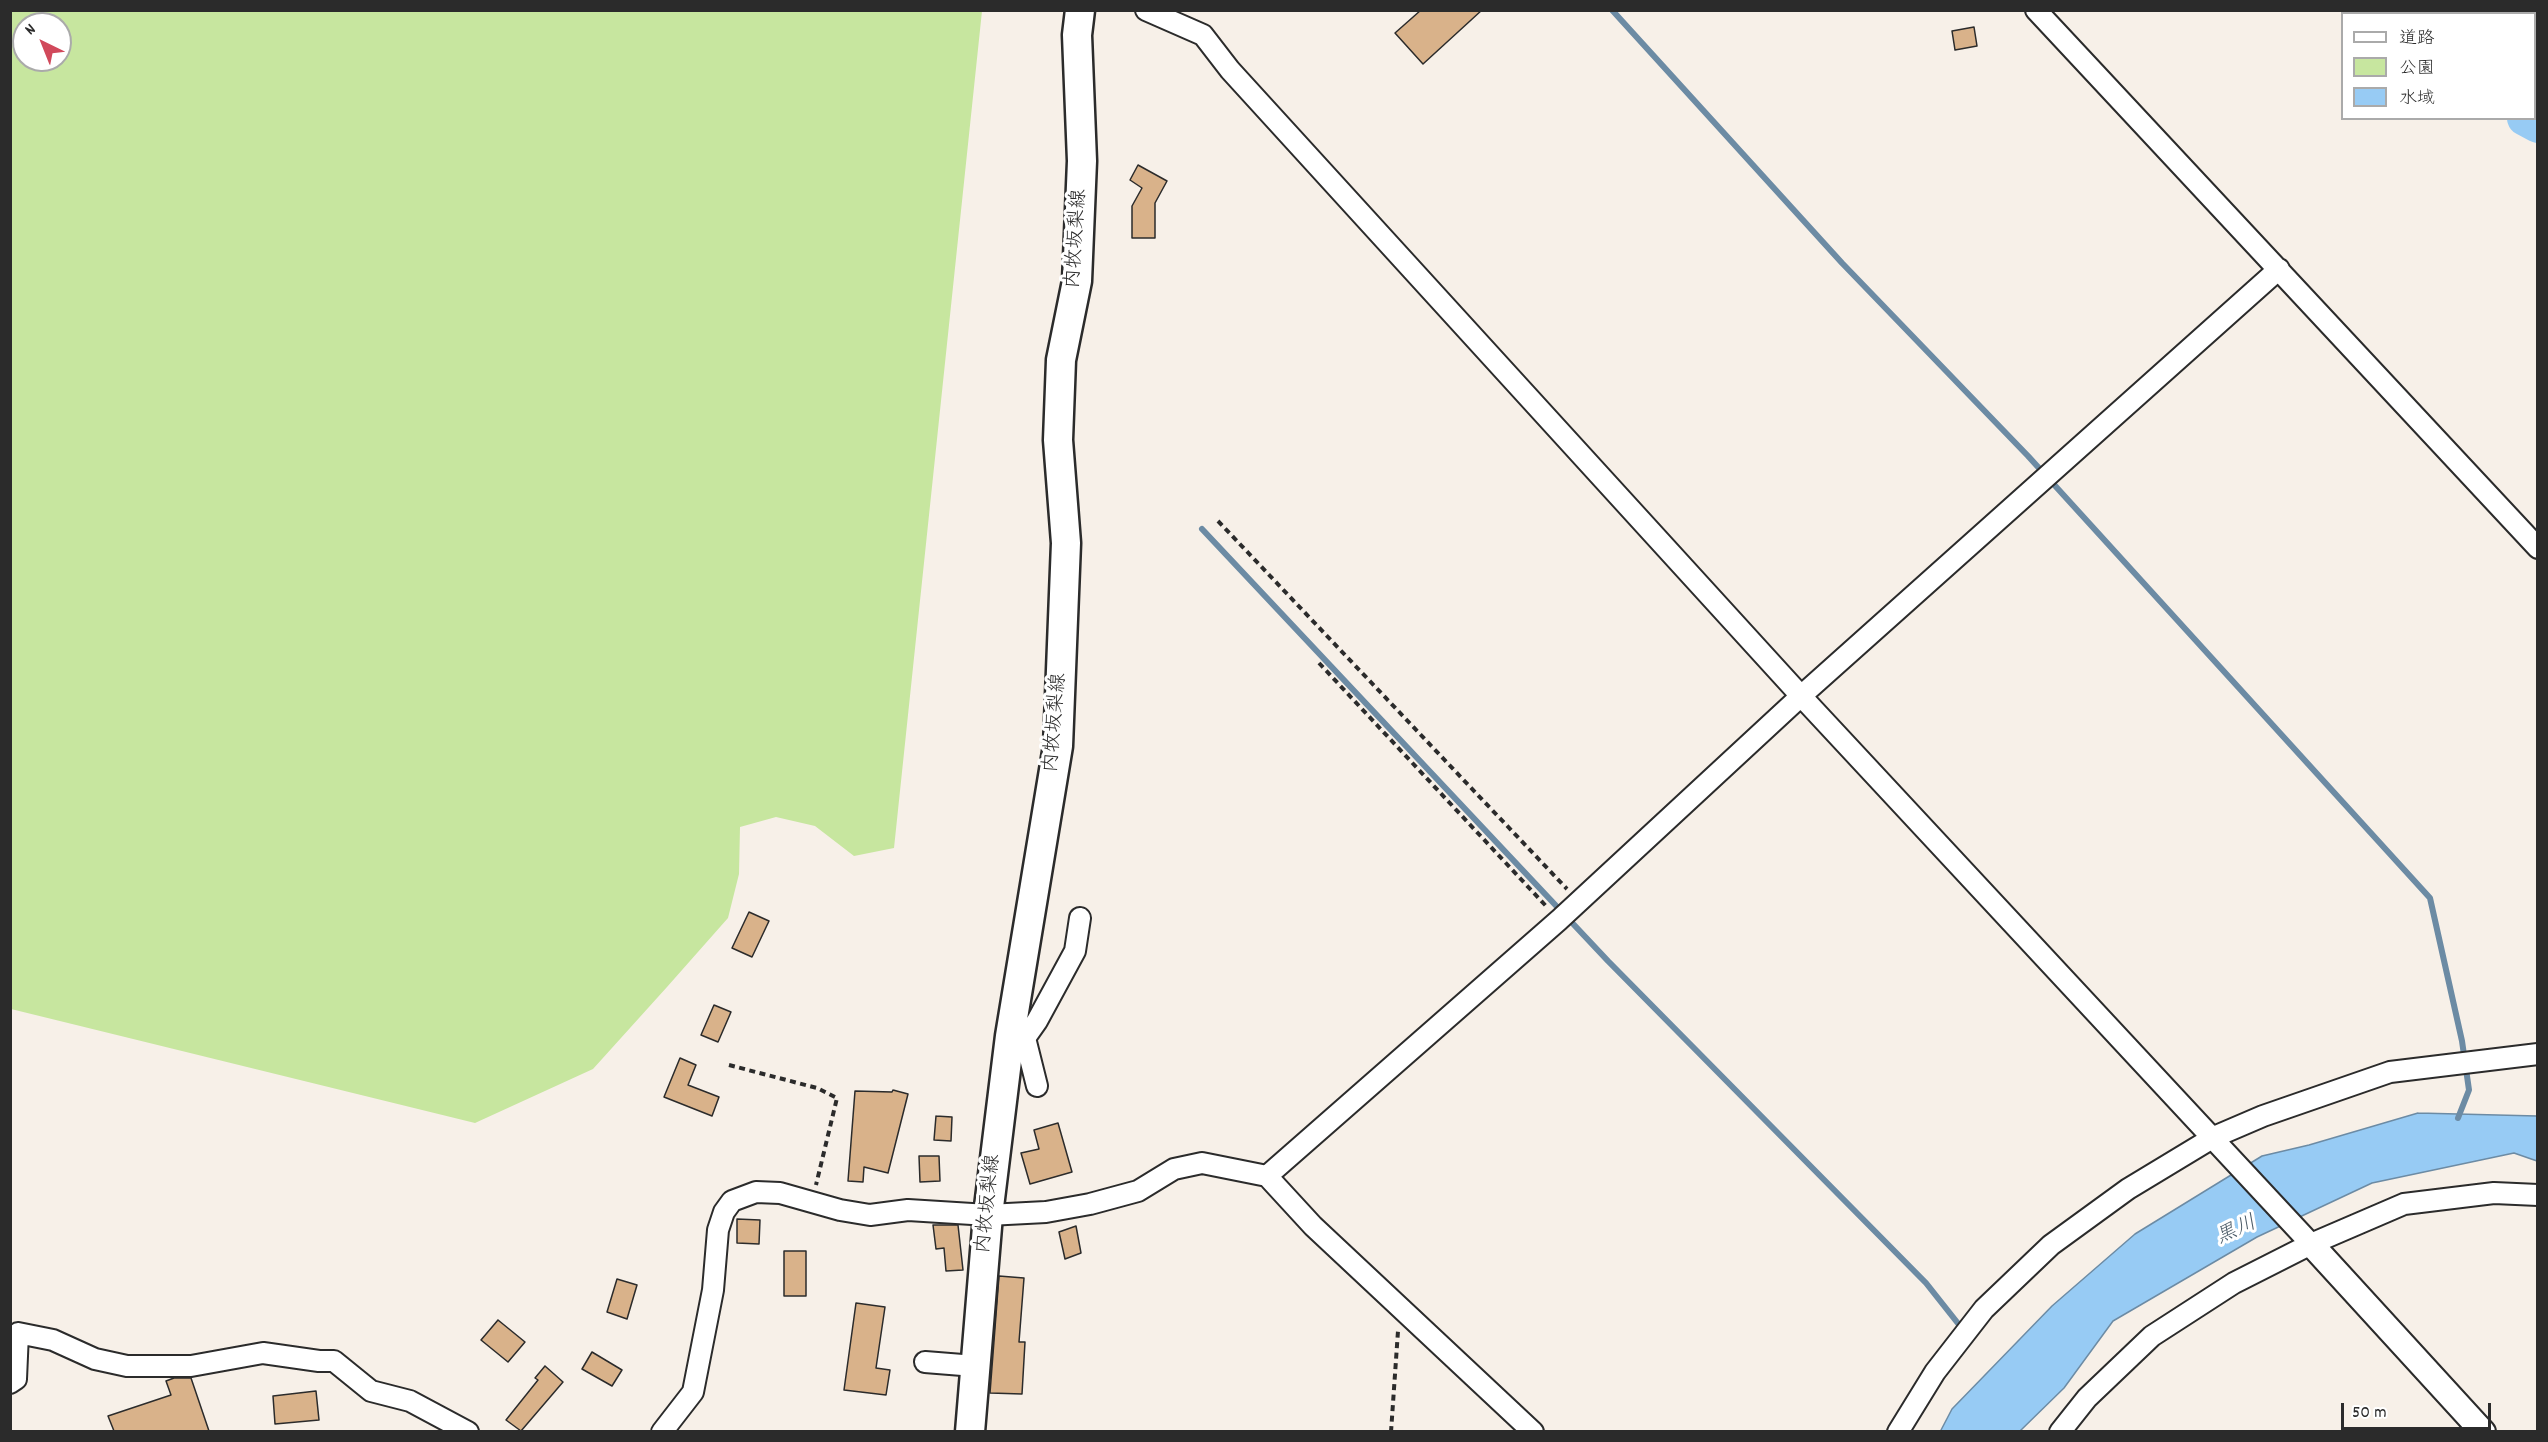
<!DOCTYPE html>
<html>
<head>
<meta charset="utf-8">
<style>
	body { margin:0 }
	#map { position:relative; width:2548px; height:1442px; overflow:hidden; background:#f7f0e8; font-family:Dekko,"Klee One",sans-serif }
	canvas { display:block }
	.frame { position:absolute; inset:0; border:12px solid #2b2b2b; pointer-events:none }
	.legend { position:absolute; left:2341px; top:12px; width:195px; height:108px; box-sizing:border-box; background:#fff; border:2px solid #aaa; margin:0; padding:8px 10px; list-style:none; font-size:18px; color:#2b2b2b }
	.legend li { display:flex; align-items:center; gap:12px; height:30px }
	.legend b { width:30px; border:2px solid #aaa }
	.north { position:absolute; left:12px; top:12px; width:60px; height:60px; box-sizing:border-box; background:#fff; border:2px solid #aaa; border-radius:50%; rotate:317deg; font-size:16px; font-weight:700; line-height:24px; text-align:center; color:#2b2b2b }
	.north::after { content:''; display:block; margin:auto; width:21px; height:27px; background:#d1495b; clip-path:polygon(50% 0,100% 100%,50% 72%,0 100%) }
	.scale { position:absolute; left:2341px; top:1403px; width:150px; height:27px; box-sizing:border-box; border:3px solid #2b2b2b; border-top:0; padding-left:8px; font-size:18px; line-height:21px; white-space:nowrap; color:#2b2b2b; -webkit-text-stroke:4px #fff; paint-order:stroke }
</style>
</head>
<body>
<div id="map">
<canvas width="2548" height="1442"></canvas>
<div class="frame"></div>
<ul class="legend">
<li><b style="height:8px;background:#fff"></b>道路</li>
<li><b style="height:16px;background:#c7e69f"></b>公園</li>
<li><b style="height:16px;background:#97cbf4"></b>水域</li>
</ul>
<div class="north">N</div>
<div class="scale">50 m</div>
</div>
<script>
const context = document.querySelector('canvas').getContext('2d');
context.lineJoin = 'round';
function paint(path, color) {
  context.fillStyle = color;
  context.fill(path, 'evenodd');
}
function toPath(rows) {
  const path = new Path2D();
  for (const r of rows) {
    path.moveTo(r[0], r[1]);
    for (let i = 2; i < r.length; i += 2) path.lineTo(r[i], r[i + 1]);
  }
  return path;
}
function stroke(path, color, width, dash) {
  context.strokeStyle = color;
  context.lineWidth = width;
  context.lineCap = dash ? 'butt' : 'round';
  context.setLineDash(dash || []);
  context.stroke(path);
}
function label(font, color, halo, rows, align = 'center') {
  context.font = font + ' Dekko,"Klee One",sans-serif';
  context.lineWidth = 6;
  context.setLineDash([]);
  context.textBaseline = 'middle';
  context.strokeStyle = halo;
  context.fillStyle = color;
  for (const [text, x, y, turn = 0] of rows) {
    context.save();
    context.translate(x, y);
    context.rotate((+turn || 0) * Math.PI / 180);
    context.textAlign = isNaN(turn) ? turn : align;
    if (halo) context.strokeText(text, 0, 0);
    context.fillText(text, 0, 0);
    context.restore();
  }
}
paint(toPath([
	[11,10,982,11,894,848,854,856,815,826,776,817,740,827,739,874,728,918,667,987,593,1069,475,1123,11,1009],
	[24,24,60,24,60,60,24,60]
]), '#c7e69f');
const water = toPath([
	[2418,1113,2537,1116,2537,1161,2514,1153,2372,1183,2257,1237,2113,1321,2064,1388,2020,1431,1940,1432,1952,1409,2052,1306,2135,1234,2262,1156,2309,1145,2418,1113]
]);
paint(water, '#97cbf4');
stroke(water, '#6c8ba4', 1.5);
stroke(toPath([
	[1612,10,1842,263,2028,456,2430,898,2462,1041,2469,1090,2458,1118],
	[1202,529,1608,961,1926,1283,1964,1331]
]), '#6c8ba4', 6);
stroke(toPath([
	[2369,10,2374,14],
	[2525,118,2538,125]
]), '#97cbf4', 36);
const building = toPath([
	[1421,10,1482,10,1423,64,1395,33,1421,10],
	[1974,27,1977,46,1955,50,1952,31,1974,27],
	[1138,165,1167,181,1155,203,1155,238,1132,238,1132,206,1142,188,1130,180,1138,165],
	[749,912,769,921,752,957,732,948,749,912],
	[714,1005,731,1012,718,1042,701,1035,714,1005],
	[680,1058,696,1065,688,1085,719,1097,712,1116,664,1097,680,1058],
	[893,1090,908,1094,888,1173,864,1167,863,1182,848,1181,855,1091,892,1092,893,1090],
	[936,1116,952,1117,951,1141,934,1140,936,1116],
	[1058,1123,1072,1172,1030,1184,1021,1153,1039,1149,1034,1130,1058,1123],
	[919,1156,939,1156,940,1181,920,1182,919,1156],
	[737,1219,760,1220,759,1244,737,1243,737,1219],
	[933,1225,958,1225,963,1270,946,1271,944,1248,936,1249,933,1225],
	[1076,1226,1081,1253,1065,1259,1059,1232,1076,1226],
	[784,1251,806,1251,806,1296,784,1296,784,1251],
	[999,1276,1024,1278,1019,1342,1025,1342,1022,1394,990,1393,999,1276],
	[617,1279,637,1285,627,1319,607,1312,617,1279],
	[856,1303,885,1307,876,1368,890,1370,886,1395,844,1390,856,1303],
	[498,1320,525,1342,508,1362,481,1340,498,1320],
	[592,1352,622,1370,612,1386,582,1369,592,1352],
	[545,1366,563,1382,521,1431,506,1420,538,1380,535,1378,545,1366],
	[174,1378,191,1378,209,1431,114,1431,108,1416,171,1395,166,1381,174,1378],
	[316,1391,319,1420,275,1424,273,1396,316,1391]
]);
paint(building, '#d9b28a');
stroke(building, '#2b2b2b', 1.5);
const minor = toPath([
	[1146,10,1203,35,1230,70,1801,696,2311,1244],
	[2036,10,2538,548],
	[2533,10,2538,15],
	[1010,1036,1025,1038,1037,1021,1075,951,1080,918],
	[1025,1038,1037,1086],
	[925,1362,975,1366],
	[10,1383,16,1379,18,1333,53,1340,95,1359,127,1366,191,1366,263,1353,319,1361,334,1361,371,1391,410,1401,468,1432],
	[662,1432,693,1392,713,1290,718,1230,724,1212,732,1201,756,1192,780,1193,840,1210,870,1215,908,1210,988,1215,1046,1212,1090,1204,1138,1191,1174,1169,1202,1163,1267,1176],
	[1533,1432,1313,1226,1267,1176,1559,920,1801,696,2279,269],
	[1898,1432,1935,1372,1984,1309,2051,1245,2128,1189,2214,1137,2263,1116,2390,1072,2538,1054],
	[2060,1432,2087,1398,2152,1336,2234,1283,2311,1244,2404,1204,2494,1193,2538,1195]
]);
const tertiary = toPath([
	[2311,1244,2483,1432]
]);
const secondary = toPath([
	[970,1432,988,1215,1010,1036,1058,746,1066,543,1058,440,1061,360,1077,281,1082,161,1077,35,1080,10]
]);
stroke(minor, '#2b2b2b', 24);
stroke(tertiary, '#2b2b2b', 28);
stroke(secondary, '#2b2b2b', 33);
stroke(toPath([
	[1218,521,1567,889],
	[1319,663,1546,906],
	[729,1065,817,1088,837,1098,816,1185],
	[1391,1432,1398,1331]
]), '#2b2b2b', 4, [6, 4.5]);
stroke(minor, '#fff', 20);
stroke(tertiary, '#fff', 24);
stroke(secondary, '#fff', 28);
label('20px', '#2b2b2b', '#fff', [
	["内牧坂梨線",1078,239,-86],
	["内牧坂梨線",1057,723,-85],
	["内牧坂梨線",990,1204,-84]
]);
label('italic 21px', '#4b5b67', '#fff', [
	["黒川",2237,1232,-24]
]);
</script>
</body>
</html>
